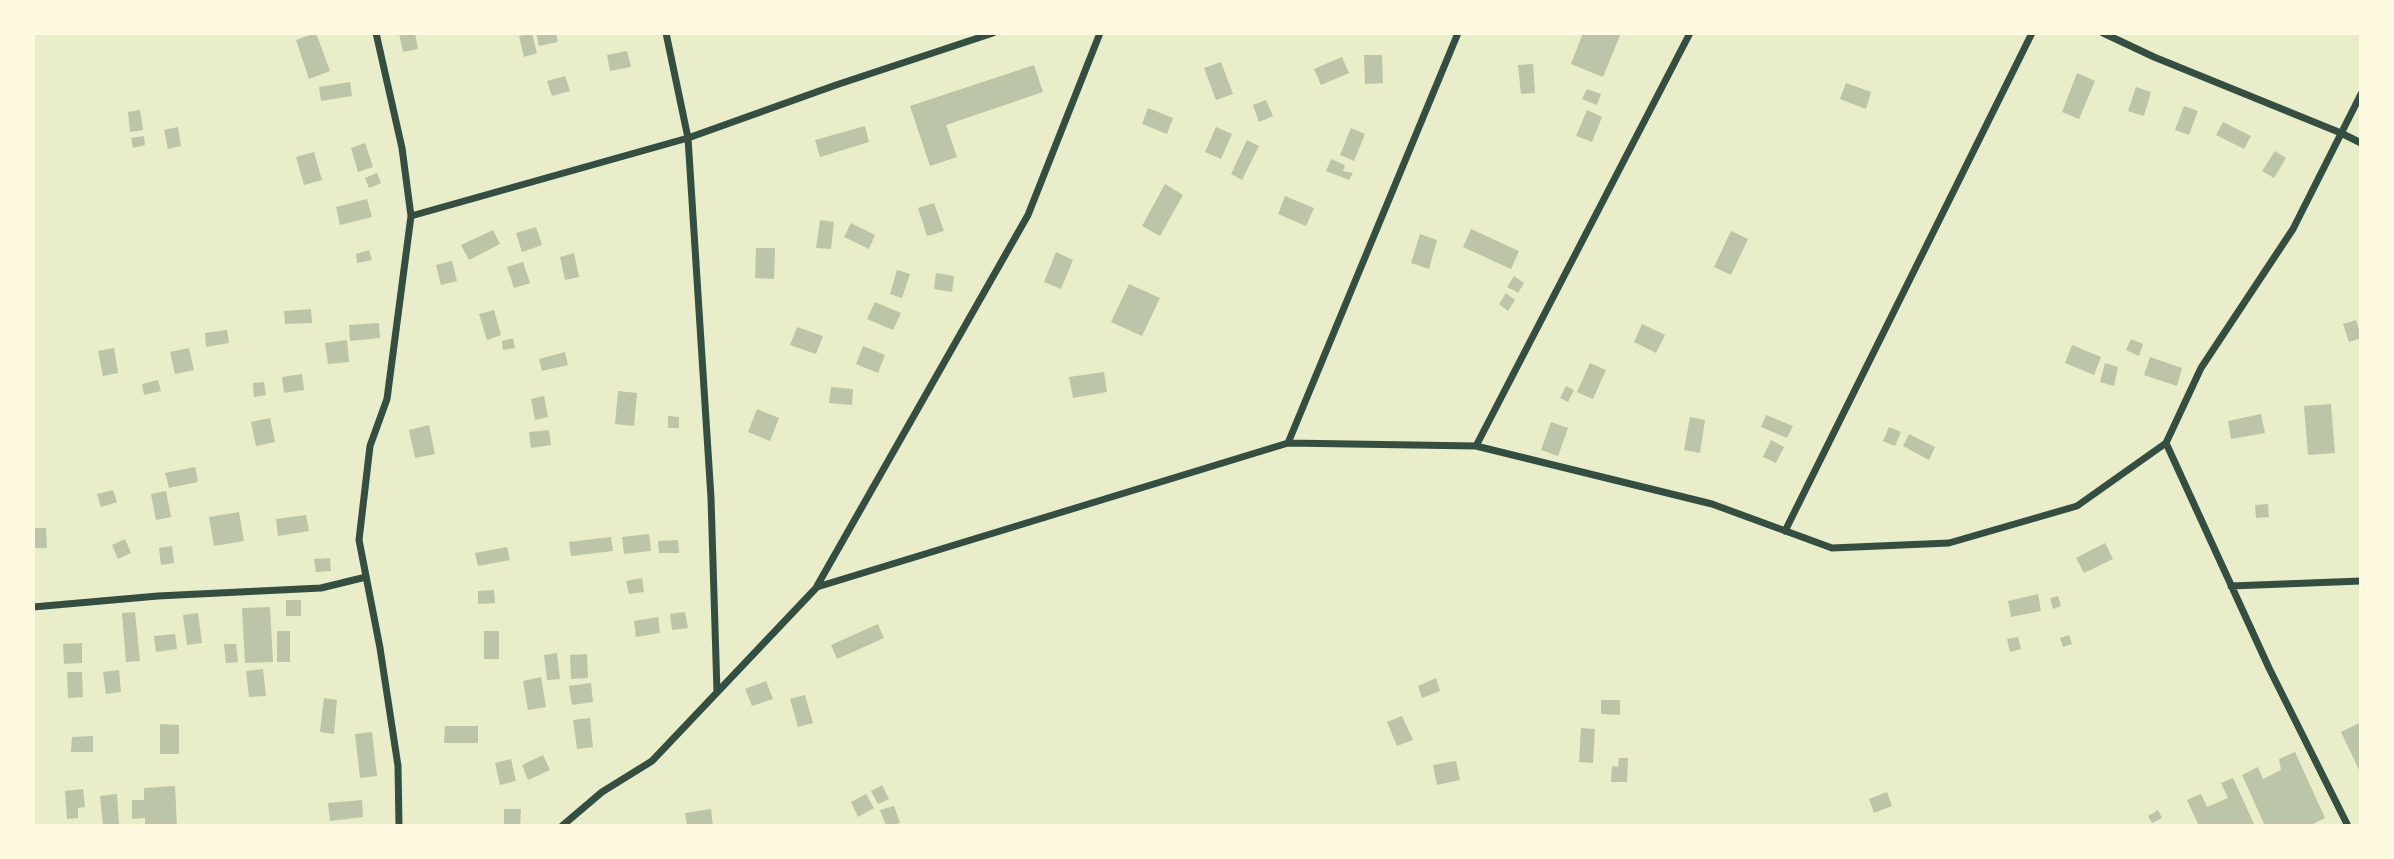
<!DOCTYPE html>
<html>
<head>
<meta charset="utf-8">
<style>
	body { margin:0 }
	#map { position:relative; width:2394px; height:859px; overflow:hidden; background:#e9edc9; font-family:"Source Sans 3",sans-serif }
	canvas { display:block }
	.frame { position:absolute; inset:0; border:35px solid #fefae0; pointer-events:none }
</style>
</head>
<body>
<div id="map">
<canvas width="2394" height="859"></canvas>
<div class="frame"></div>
</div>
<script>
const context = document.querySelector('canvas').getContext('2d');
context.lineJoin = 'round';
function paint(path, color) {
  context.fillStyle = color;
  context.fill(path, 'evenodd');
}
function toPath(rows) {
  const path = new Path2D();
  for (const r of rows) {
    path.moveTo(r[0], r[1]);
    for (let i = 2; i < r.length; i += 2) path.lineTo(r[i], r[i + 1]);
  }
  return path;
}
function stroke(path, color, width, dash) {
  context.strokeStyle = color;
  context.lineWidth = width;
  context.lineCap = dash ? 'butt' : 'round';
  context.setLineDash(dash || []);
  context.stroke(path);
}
paint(toPath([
	[316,33,330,71,309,79,296,40],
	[399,33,415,33,418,49,403,52],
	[532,33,537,53,524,57,519,36],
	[536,33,556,33,558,42,539,46],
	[1583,33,1621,33,1603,77,1571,64],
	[627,51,631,67,610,71,607,55],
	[1364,55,1382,55,1383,83,1365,84],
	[1342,57,1349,73,1321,85,1314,69],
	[1221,62,1233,94,1216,100,1204,68],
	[1533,64,1535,93,1521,94,1518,65],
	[1034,65,1043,92,946,125,957,157,930,166,910,106],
	[2077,73,2095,81,2079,119,2062,112],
	[565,76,570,91,552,96,547,81],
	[350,82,352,96,321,101,319,87],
	[1846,83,1871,92,1866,109,1840,99],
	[2136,87,2151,92,2144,116,2128,111],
	[1587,89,1601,94,1597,105,1582,99],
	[1266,100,1273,116,1259,122,1253,105],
	[2184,106,2198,111,2189,135,2175,130],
	[1148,108,1173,118,1167,134,1142,124],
	[140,110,143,130,130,132,128,112],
	[1587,110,1602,117,1592,142,1576,136],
	[2223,122,2251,136,2244,149,2216,135],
	[865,126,869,142,820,157,815,140],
	[178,127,181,146,168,149,164,130],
	[1216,127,1232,134,1221,159,1205,152],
	[1351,128,1365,134,1354,161,1340,155],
	[144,136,145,145,133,148,131,138],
	[1247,140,1259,146,1242,180,1231,174],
	[365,143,373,167,358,172,351,148],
	[2275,151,2286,158,2274,178,2262,171],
	[314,152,322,180,304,185,296,157],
	[1331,159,1345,165,1343,171,1353,173,1349,180,1326,171],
	[377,173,381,183,369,188,365,178],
	[1165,184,1183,195,1160,236,1142,226],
	[1285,196,1314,208,1306,226,1278,214],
	[367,199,372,217,340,225,336,207],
	[934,203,944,231,927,236,918,208],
	[820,220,834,222,831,249,816,248],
	[851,223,875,235,869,249,844,237],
	[536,227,542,245,522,252,516,233],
	[1471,229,1519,251,1511,269,1463,247],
	[493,230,500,244,469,260,461,245],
	[1731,231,1748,239,1731,275,1714,267],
	[1420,234,1437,240,1429,269,1411,263],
	[756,248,775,248,774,279,755,278],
	[369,250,372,260,357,263,356,254],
	[1056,252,1073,260,1061,289,1044,282],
	[574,253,579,277,565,280,560,257],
	[452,261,457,281,441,285,436,265],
	[523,262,530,283,514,288,507,267],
	[897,270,910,274,902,298,890,294],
	[936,273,954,276,952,292,934,289],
	[1514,276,1524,283,1518,293,1507,287],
	[1129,284,1160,298,1142,336,1111,322],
	[1506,293,1515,300,1508,311,1499,304],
	[875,302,901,313,893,330,867,319],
	[311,309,312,323,285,324,284,311],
	[494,310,501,335,487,340,479,314],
	[2356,320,2361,338,2349,342,2343,324],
	[379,323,380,338,350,341,349,325],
	[1642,324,1665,335,1656,353,1634,342],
	[797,327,823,336,816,354,790,345],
	[227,330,229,343,206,347,205,333],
	[513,338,515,348,503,350,502,341],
	[2131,339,2143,344,2139,356,2126,350],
	[347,340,349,362,328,364,325,343],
	[2072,345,2101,357,2094,375,2065,363],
	[863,346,885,355,878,373,856,364],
	[114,348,118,373,103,376,98,351],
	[189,348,194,370,175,374,170,352],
	[565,352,568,365,542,371,539,359],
	[2150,357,2182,368,2177,386,2144,375],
	[1590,363,1606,370,1593,399,1577,392],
	[2105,363,2118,367,2114,386,2100,382],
	[1104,372,1107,392,1073,398,1069,377],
	[302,374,304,390,284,393,282,377],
	[158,380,161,391,144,395,142,384],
	[264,382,266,395,254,397,253,383],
	[1566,386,1574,390,1568,402,1560,398],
	[831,387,853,389,852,405,829,403],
	[618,391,637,393,634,426,615,424],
	[544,396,548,417,535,420,531,399],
	[2331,404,2335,453,2308,455,2304,406],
	[757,409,779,418,770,441,748,432],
	[2261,414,2265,433,2231,439,2228,421],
	[1766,415,1793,426,1787,438,1761,427],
	[668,416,679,417,679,428,668,428],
	[1690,417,1705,420,1700,453,1684,450],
	[270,418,275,442,256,446,251,422],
	[1551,422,1568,428,1558,456,1541,450],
	[429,425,435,454,415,458,409,430],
	[1889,427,1901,432,1895,446,1883,441],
	[549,430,551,445,531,448,529,432],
	[1909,434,1935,447,1929,460,1903,446],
	[1771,440,1784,447,1776,463,1763,457],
	[195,467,198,482,169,488,165,473],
	[113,490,117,502,101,507,97,494],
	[166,491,171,517,156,520,151,494],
	[2268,504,2269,517,2256,518,2255,505],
	[239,512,244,541,214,546,209,517],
	[306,515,309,531,278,536,276,519],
	[33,528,46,528,47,548,33,548],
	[649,534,651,551,624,554,622,537],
	[611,537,613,551,571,556,569,542],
	[125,539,131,553,118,559,112,545],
	[678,540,679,553,659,553,658,541],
	[2105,543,2113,559,2084,573,2076,558],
	[172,546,174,563,161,565,159,548],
	[507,547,510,560,478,566,475,553],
	[330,558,331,571,316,572,314,559],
	[642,578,644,592,629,594,626,581],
	[494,590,495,603,478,604,478,591],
	[2038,594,2041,611,2011,617,2008,601],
	[2058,596,2061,606,2053,609,2050,598],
	[286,600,301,600,301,616,286,616],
	[270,607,273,662,245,663,242,608],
	[135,612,140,661,126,662,122,613],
	[685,612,688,628,672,630,670,614],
	[198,613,202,643,187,645,183,615],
	[658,617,660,633,636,637,634,621],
	[878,624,884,638,837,659,831,645],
	[277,631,290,631,290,662,277,662],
	[484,631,499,631,499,659,484,659],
	[175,634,177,649,156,652,154,636],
	[2069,635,2072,644,2063,647,2060,638],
	[2018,637,2021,649,2010,652,2007,639],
	[82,643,82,663,64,664,63,644],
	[224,644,236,644,238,662,226,663],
	[557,653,560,679,547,680,544,655],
	[587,654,588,678,571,679,570,655],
	[263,669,266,696,249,697,246,671],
	[119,670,121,692,106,694,103,672],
	[67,672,82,672,83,697,68,698],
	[541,677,546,707,528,710,523,681],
	[1436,678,1440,691,1422,698,1418,686],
	[766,681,773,699,752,706,745,689],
	[591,683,593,702,572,705,569,686],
	[805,695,813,723,798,727,790,699],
	[324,698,337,700,334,734,320,732],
	[1601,700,1620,700,1620,715,1601,714],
	[1402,716,1413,740,1397,746,1387,722],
	[590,718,593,747,577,749,573,720],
	[2359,723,2361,725,2361,774,2341,732],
	[160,724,179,725,179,754,160,754],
	[445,726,478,726,478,743,444,743],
	[1581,728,1595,729,1593,763,1579,762],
	[372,732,377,776,360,778,355,734],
	[93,736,93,752,71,752,72,737],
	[2295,752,2325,818,2309,826,2265,826,2242,775,2258,767,2263,779,2281,770,2279,759],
	[543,755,550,770,528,780,522,765],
	[1619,758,1628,758,1627,782,1611,782,1612,766,1618,767],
	[511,759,516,781,500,785,495,763],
	[1456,761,1460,780,1437,785,1433,765],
	[2233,778,2255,826,2199,826,2187,800,2201,794,2207,807,2228,798,2221,783],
	[882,785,889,799,878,804,871,791],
	[175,786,177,826,145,826,145,818,132,819,132,800,144,800,144,788],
	[83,789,85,807,78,808,78,818,67,819,65,791],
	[1887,792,1892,806,1874,813,1869,799],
	[117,794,119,824,103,825,100,796],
	[866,794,874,808,858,817,851,802],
	[362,800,363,817,330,821,328,803],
	[894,806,900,823,886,826,880,810],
	[504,809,521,809,520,826,504,826],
	[711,809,713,826,687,826,685,813],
	[2158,810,2162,818,2152,823,2148,816]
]), '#bcc5a7');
stroke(toPath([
	[376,33,402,148,411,216,387,399,370,446,359,540,380,648,398,766,399,826],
	[666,33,688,138,711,498,717,692],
	[2103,33,2154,57,2341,133,2361,143],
	[411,216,688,138,836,85,993,33],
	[1288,443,1458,33],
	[2166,443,2269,668,2348,826],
	[1476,446,1690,33],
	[1785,531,2032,33],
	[817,586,1028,215,1100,33],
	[2231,586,2361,581],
	[33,607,158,596,321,588,366,577],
	[562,826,602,792,652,761,817,587,1288,443,1476,446,1712,504,1832,548,1949,543,2077,506,2166,443,2201,368,2293,229,2361,94]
]), '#344e41', 7);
</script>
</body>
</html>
